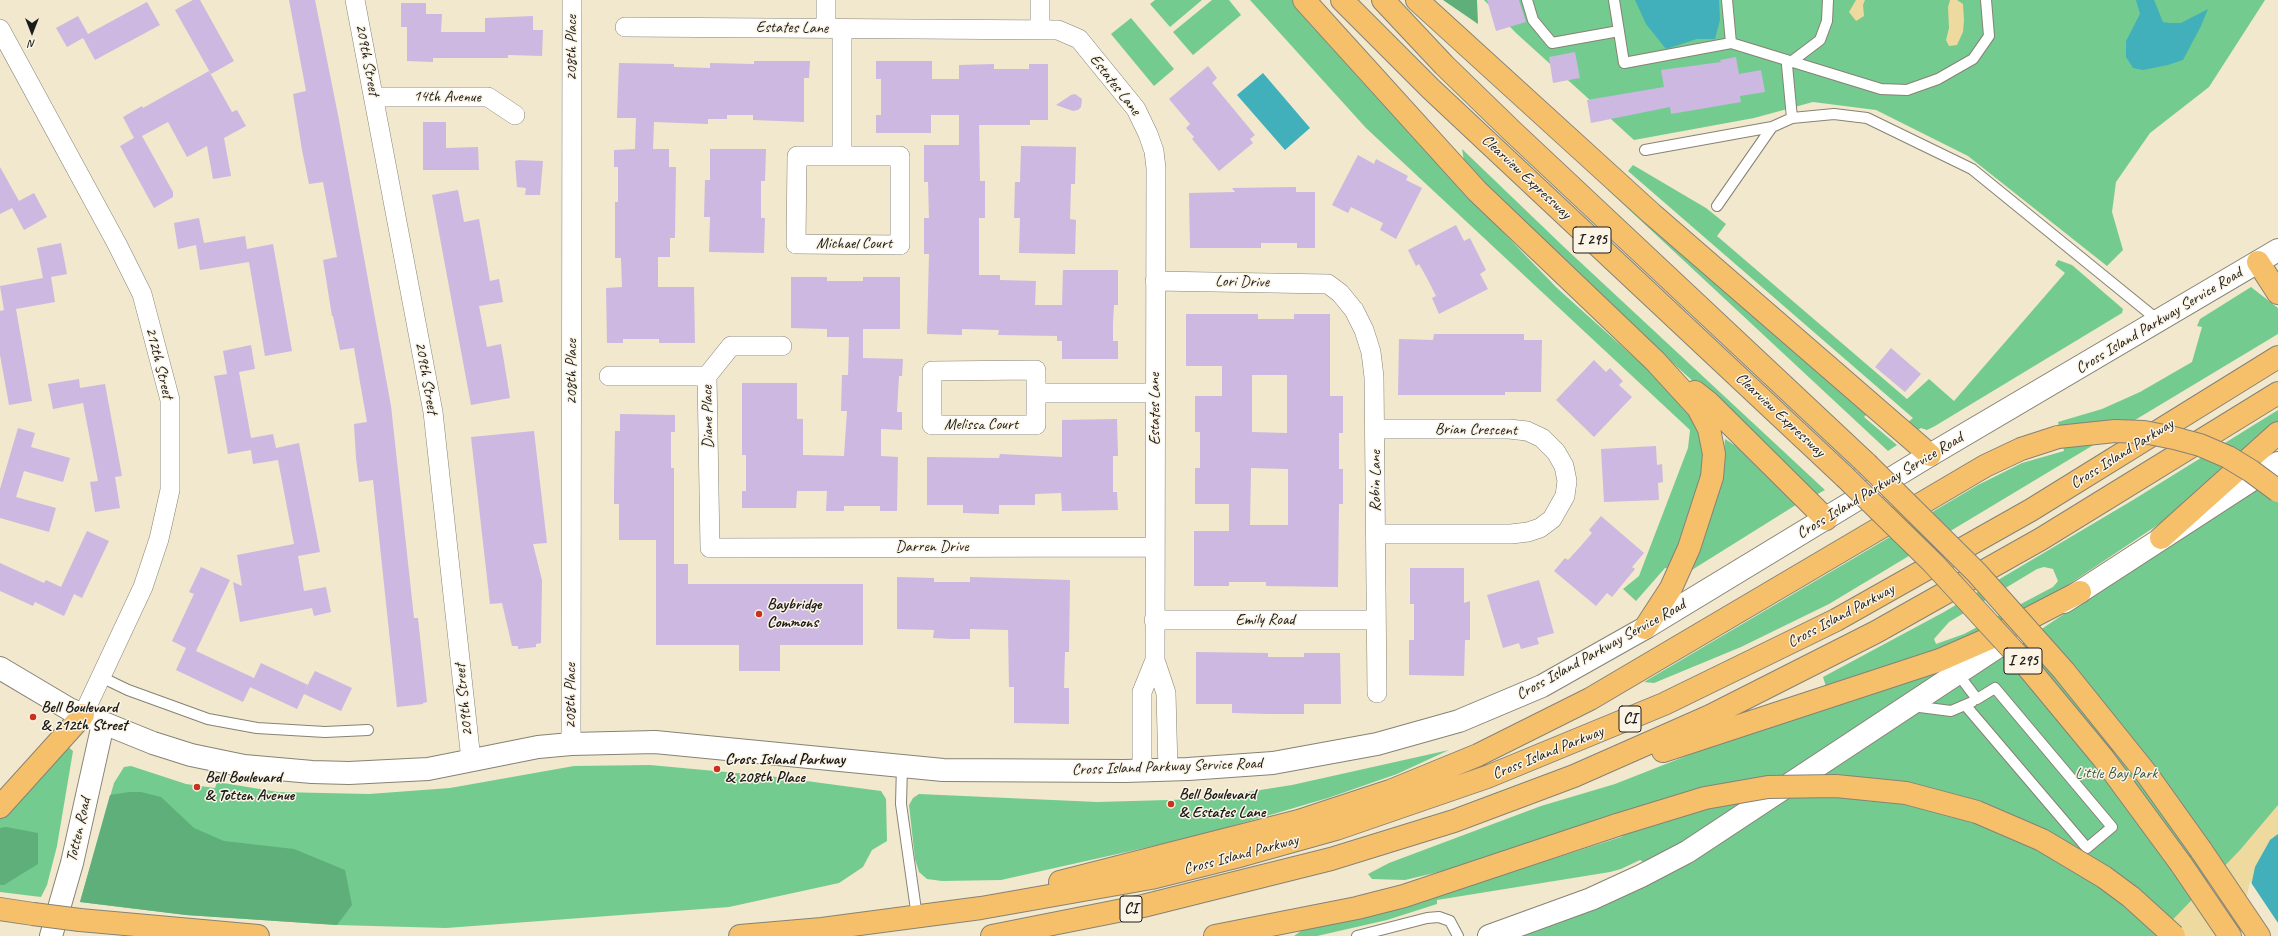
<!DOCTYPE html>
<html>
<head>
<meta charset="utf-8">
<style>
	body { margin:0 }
	#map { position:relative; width:2278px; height:936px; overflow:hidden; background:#f1e8cd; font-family:Caveat,sans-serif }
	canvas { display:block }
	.north { position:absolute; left:12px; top:12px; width:40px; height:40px; -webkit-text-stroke:3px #fcf5e5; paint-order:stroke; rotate:180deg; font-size:11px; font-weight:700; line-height:16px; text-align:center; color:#1c1c1c }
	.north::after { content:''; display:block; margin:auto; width:14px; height:18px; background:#1c1c1c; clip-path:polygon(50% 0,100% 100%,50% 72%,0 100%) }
</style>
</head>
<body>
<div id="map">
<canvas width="2278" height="936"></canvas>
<div class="north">N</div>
</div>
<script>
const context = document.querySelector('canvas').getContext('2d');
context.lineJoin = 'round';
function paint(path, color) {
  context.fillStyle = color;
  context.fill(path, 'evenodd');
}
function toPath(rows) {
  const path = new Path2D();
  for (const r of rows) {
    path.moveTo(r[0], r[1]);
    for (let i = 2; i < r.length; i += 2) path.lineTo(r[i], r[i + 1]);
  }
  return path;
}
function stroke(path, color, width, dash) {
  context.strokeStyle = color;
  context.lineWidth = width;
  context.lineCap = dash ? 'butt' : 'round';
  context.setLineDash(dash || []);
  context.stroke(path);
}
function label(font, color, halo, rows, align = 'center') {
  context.font = font + ' Caveat,sans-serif';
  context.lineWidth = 3;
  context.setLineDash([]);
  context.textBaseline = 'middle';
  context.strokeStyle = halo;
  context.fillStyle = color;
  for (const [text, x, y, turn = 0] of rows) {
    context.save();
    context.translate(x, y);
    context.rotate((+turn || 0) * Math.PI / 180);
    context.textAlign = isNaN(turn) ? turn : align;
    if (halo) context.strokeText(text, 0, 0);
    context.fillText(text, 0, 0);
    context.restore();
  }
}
paint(toPath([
	[1155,0,1202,0,1170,27,1150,4],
	[1212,0,1229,0,1241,15,1193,55,1173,32],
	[1250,0,1292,0,1466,194,1557,288,1687,405,1702,429,1707,474,1672,569,1665,568,1636,601,1623,589,1639,576,1688,448,1690,430,1366,128],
	[1484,0,2265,0,2209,87,2150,133,2116,182,2112,212,2123,250,2107,266,1968,156,1876,110,1813,102,1754,118,1634,140,1516,33],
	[1131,18,1174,69,1154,86,1111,34],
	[1462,149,1564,247,1825,490,1812,497,1714,400,1551,254,1464,161],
	[1633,165,1706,208,1726,224,1717,236,1907,399,1929,379,1954,401,2065,273,2055,265,2058,260,2072,265,2123,309,2122,313,1935,426,1927,430,1921,428,1916,431,1907,423,1913,418,1628,171],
	[1610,188,1869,412,1864,417,1897,445,1888,451,1608,190],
	[2251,287,2278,308,2278,334,1829,604,1741,647,1654,683,1644,682,1978,485,2022,463,2064,451,2058,422,2102,409,2140,392,2192,362,2202,327,2197,326,2200,319],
	[2278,410,2278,423,2168,518,2053,595,1969,640,1827,690,1823,677,1944,612,2133,500],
	[2044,567,2053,569,2058,581,2053,587,1964,634,1936,644,1934,639,1949,622,2037,569],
	[1725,439,1742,450,1799,503,1687,573,1722,473],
	[2278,475,2278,834,2270,840,2217,936,1517,936,1690,861,1716,846,2061,616],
	[1954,663,1726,818,1647,864,1640,860,1621,869,1610,872,1437,900,1437,904,1387,920,1317,936,1294,936,1302,930,1397,909,1621,837,1623,836,1616,813,1451,869,1405,880,1372,879,1368,874,1389,863,1541,806,1615,784,1699,751],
	[67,746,73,751,57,846,47,885,41,897,0,892,0,810],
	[1449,750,1397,774,1328,798,1198,836,1001,880,942,881,927,879,919,872,915,859,909,805,913,798,919,794,1097,802,1203,799,1292,785],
	[650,765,769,776,881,791,886,799,887,841,872,850,863,867,839,883,729,907,446,928,337,925,186,915,80,902,114,783,124,767,131,766,186,784,215,788,217,782,278,792,369,794,450,788,574,766]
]), '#73cb90');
paint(toPath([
	[1443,0,1477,0,1478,24],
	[129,792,141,792,161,797,194,828,224,841,294,849,345,870,352,905,337,925,186,915,80,902,110,795],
	[6,827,38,833,38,864,4,885,0,885,0,828]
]), '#5eaf7a');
paint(toPath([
	[1856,0,1865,0,1863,5,1864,16,1856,21,1849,12],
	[1950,0,1957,0,1963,4,1964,20,1963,32,1957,45,1949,46,1946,40,1949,28,1948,7],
	[2278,805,2278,834,2270,840,2249,896,2234,918,2217,936,2157,936,2240,850]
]), '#eeda9e');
paint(toPath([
	[1635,0,1719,0,1720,20,1715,39,1697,39,1666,49,1646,24],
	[2136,0,2154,0,2163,22,2170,23,2181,23,2208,9,2201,26,2183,60,2168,65,2143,70,2133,68,2126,57,2126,41,2140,14],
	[1263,73,1310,128,1285,150,1237,95],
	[2278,834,2278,936,2217,936,2234,918,2249,896,2255,867,2270,840]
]), '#41b0bb');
paint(toPath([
	[2250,881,2278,923,2278,936,2215,936,2233,917,2247,895]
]), '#f1e8cd');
paint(toPath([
	[193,0,200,0,234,61,211,74,175,10],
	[289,0,315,0,339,120,391,406,414,618,418,618,420,637,427,702,423,703,423,704,397,707,373,480,359,482,356,458,354,424,367,422,354,348,340,350,333,316,332,316,323,260,337,257,323,182,309,184,302,150,293,94,306,91],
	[1487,0,1519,0,1526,22,1496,31],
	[147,2,160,25,95,60,83,38,67,47,56,28,78,16,88,34],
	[401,3,426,3,426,14,442,14,441,32,485,32,485,18,533,16,533,30,543,30,542,56,508,55,508,58,433,58,433,62,407,61,407,27,401,27],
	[1575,52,1580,78,1553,83,1549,57],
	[1736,57,1739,74,1761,70,1765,92,1740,96,1741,102,1712,107,1671,114,1670,107,1591,123,1587,100,1664,87,1661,70,1721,62,1720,60],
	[754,61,810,61,809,78,804,78,804,122,753,120,753,115,727,115,727,119,708,119,708,124,654,122,653,149,669,149,669,167,676,167,675,238,670,238,670,257,658,257,658,287,694,287,695,343,659,343,659,339,623,339,623,343,607,343,606,288,622,287,621,258,615,258,615,202,618,202,618,167,614,167,614,150,635,149,636,118,617,118,619,63,674,64,674,67,710,68,710,63,754,64],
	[876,61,932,61,932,79,959,79,959,65,994,64,994,69,1029,69,1029,64,1048,64,1048,120,1030,120,1030,125,979,125,980,181,985,181,985,218,979,218,979,275,1000,275,1000,280,1036,281,1035,305,1062,305,1063,270,1118,270,1118,305,1114,305,1113,323,1113,341,1118,341,1118,359,1062,359,1062,341,1057,341,1057,336,998,335,999,330,962,329,962,335,927,334,929,254,924,254,924,218,929,218,928,182,924,182,924,145,959,145,959,115,931,115,931,133,876,133,876,115,881,115,881,79,876,79],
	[1208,66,1217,78,1212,83,1255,135,1250,139,1253,143,1219,171,1192,139,1194,137,1186,128,1190,124,1169,99],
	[209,71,232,112,237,110,246,126,224,138,231,176,213,179,207,146,187,157,168,122,142,136,173,192,173,197,154,208,120,146,134,138,123,117,142,106,143,108],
	[1075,94,1082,99,1081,107,1078,110,1073,111,1056,105,1071,95],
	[423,122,446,122,446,148,478,147,479,170,423,170],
	[1021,146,1076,147,1075,184,1071,184,1070,219,1076,220,1075,254,1019,253,1020,218,1014,218,1015,182,1020,182],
	[710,149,766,149,765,181,761,181,761,218,765,218,764,253,709,252,710,217,704,217,705,180,710,180],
	[1358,155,1374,164,1376,159,1408,176,1406,180,1422,188,1396,239,1380,230,1383,223,1351,207,1348,213,1332,205],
	[519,160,543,161,540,195,525,195,526,188,517,187,515,161],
	[0,167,19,201,34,193,47,217,24,230,12,208,0,214],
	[1296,187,1296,192,1315,192,1315,248,1297,248,1297,243,1261,243,1261,248,1190,248,1189,193,1235,192,1232,188],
	[458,190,464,222,479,219,490,281,499,279,503,302,479,306,487,347,501,344,510,398,471,405,432,195],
	[199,218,204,243,245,236,247,249,273,244,292,351,265,356,249,262,200,270,196,245,178,249,174,223],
	[1456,225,1464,241,1470,238,1486,270,1480,274,1488,289,1439,314,1432,298,1436,296,1428,280,1419,264,1416,266,1408,250],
	[61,243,67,274,51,277,55,302,16,309,32,401,9,405,0,355,0,311,4,310,0,286,43,278,37,248],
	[791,277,827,277,827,281,863,281,863,277,900,277,900,329,863,329,863,358,903,359,902,376,899,376,897,412,902,412,902,430,881,429,881,456,898,457,897,511,880,511,880,506,844,506,844,511,826,511,827,491,797,491,796,508,742,508,742,491,746,491,746,455,742,455,742,383,797,383,797,419,803,419,803,455,844,456,847,411,841,411,842,375,848,375,849,337,827,337,827,329,791,328],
	[1186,314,1258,314,1258,319,1294,319,1294,314,1330,314,1330,396,1343,396,1343,433,1339,433,1339,469,1343,469,1343,504,1339,504,1338,587,1266,586,1266,582,1229,582,1229,586,1194,586,1194,531,1229,531,1229,504,1195,504,1195,468,1200,468,1200,432,1195,432,1195,396,1222,396,1222,366,1186,366],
	[1252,375,1287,375,1287,433,1252,432],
	[1251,468,1288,469,1288,525,1250,525],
	[1434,334,1524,334,1524,340,1542,340,1541,392,1505,392,1505,395,1398,395,1399,339,1433,340],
	[251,345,255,369,239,372,251,438,273,434,276,448,299,443,320,552,298,556,304,591,326,587,331,612,314,616,312,608,240,622,233,582,242,586,237,555,294,544,278,460,253,464,251,450,228,454,214,376,227,374,223,351],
	[1891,348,1921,374,1905,392,1875,367],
	[1594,360,1606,372,1610,368,1623,381,1619,385,1632,397,1594,437,1556,400],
	[79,379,80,388,105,384,122,476,115,477,120,508,95,512,90,482,98,481,83,403,53,409,48,384],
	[620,414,675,415,675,432,671,432,671,468,674,468,674,564,688,564,688,584,863,584,863,645,780,645,780,671,739,671,739,645,656,645,656,540,619,540,619,504,614,504,614,486,615,431,620,431],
	[1117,419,1118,456,1113,456,1113,492,1117,492,1118,510,1062,511,1061,493,1035,494,1035,505,999,505,999,514,963,513,963,505,927,505,927,457,999,458,1000,454,1062,457,1062,420],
	[18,428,35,433,31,447,70,458,63,482,24,471,16,497,56,508,49,532,0,518,0,489],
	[534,431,547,543,533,544,542,580,541,643,536,644,536,647,518,649,518,646,512,646,502,603,490,604,471,437],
	[1656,446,1657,465,1662,464,1663,482,1658,483,1659,500,1604,502,1601,449],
	[1601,516,1644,553,1632,567,1635,569,1612,597,1607,593,1596,606,1554,571,1565,558,1568,560,1580,547,1592,533,1589,530],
	[87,531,109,541,82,598,74,594,64,616,35,602,33,606,0,591,0,563,44,583,46,580,61,587],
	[201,567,230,580,196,651,254,678,261,663,308,685,305,690,315,671,352,688,341,711,304,694,297,709,250,687,253,681,243,702,176,670,186,648,172,641,194,594,189,592],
	[1410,568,1464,568,1464,603,1470,601,1470,640,1465,640,1464,676,1409,675,1409,640,1414,640,1414,604,1410,604],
	[897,577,934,578,934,582,970,582,970,577,1070,580,1069,652,1065,652,1064,688,1069,688,1069,724,1014,723,1014,687,1009,687,1008,630,970,629,970,639,952,639,933,638,934,630,897,629],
	[1539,580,1554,633,1537,638,1539,644,1521,649,1519,643,1503,648,1487,595],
	[1196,652,1268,653,1268,657,1304,657,1304,653,1340,653,1341,704,1304,704,1304,714,1268,714,1232,713,1232,704,1196,704]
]), '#ccb8e1');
const service = toPath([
	[1527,0,1533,20,1552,43,1619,31],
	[1614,0,1624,63,1731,43,1727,0],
	[1731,43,1881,89,1907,90,1938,79,1973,59,1989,36,1986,0],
	[1792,118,1787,65,1820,40,1827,21,1828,0],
	[1645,150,1772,127,1792,118,1834,114,1867,118,1972,169,2159,321],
	[1717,206,1772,127],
	[1958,674,1977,699,1995,688,2112,827,2087,848,1966,706],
	[101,677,128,690,208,719,257,728,325,732,368,730],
	[1912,706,1951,711,1972,702],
	[902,766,901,804,917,917],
	[1357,936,1427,918,1439,917,1450,921,1458,936]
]);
const minor = toPath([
	[355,0,433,412,471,760],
	[826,0,826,29],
	[1040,0,1040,29],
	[625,27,1058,30,1079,39,1136,109,1148,134,1154,151,1156,168,1155,660,1166,693,1168,770],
	[0,29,117,244,142,294,170,400,170,490,159,539,143,587,83,715],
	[842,29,842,156],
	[374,97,488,97,515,115],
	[797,156,900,156,900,245,796,244,797,156],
	[1155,281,1328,284,1340,293,1354,310,1364,330,1371,352,1374,377,1377,693],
	[782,346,731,346,707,376,710,548,1154,547],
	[609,376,707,376],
	[1036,393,1036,370,932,371,932,425,1036,425,1036,393,1155,393],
	[1375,429,1509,429,1527,431,1542,438,1556,452,1564,466,1567,481,1565,496,1552,519,1540,528,1528,532,1511,534,1376,534],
	[1154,620,1376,620],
	[571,744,572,0],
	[1142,770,1142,692,1155,660]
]);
const tertiary = toPath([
	[2064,602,2278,463],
	[0,668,69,709,153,743,191,755,244,766,312,772,349,773,428,769,538,747,571,744,655,742,943,770,1125,771,1188,769,1273,763,1377,744,1459,721,1542,686,1645,628,1930,455,2278,250],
	[51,936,72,863,103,724],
	[1489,936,1591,899,1641,876,1687,852,2020,632]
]);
const motorway = toPath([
	[1304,0,1477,191,1655,361,1698,408,1709,429,1714,454,1712,477,1689,548,1671,588,1645,628],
	[1342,0,1431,89,1845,477],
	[1383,0,1444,65,1512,131,1867,464],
	[1417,0,1652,214,1930,455],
	[2258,262,2278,293],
	[1695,392,1709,403,1826,519],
	[2161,538,2278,433],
	[1663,751,1940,660,1995,636,2080,592],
	[0,807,83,715],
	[2201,850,2259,936],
	[2181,864,2230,936],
	[1060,882,1299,821,1390,791,1478,755,1590,699,1985,466,2021,449,2058,437],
	[0,909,33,914],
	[80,920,258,936],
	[740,936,822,929,981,908,1151,878,1243,855,1336,829,1487,777,1664,704,1836,620,2031,510,2278,357],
	[992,936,1143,906,1331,859,1454,821,1574,776,1710,716,1876,632,2041,539,2278,393],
	[1215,936,1357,908,1404,896,1617,825]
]);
stroke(service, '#868274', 12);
stroke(minor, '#868274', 20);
stroke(tertiary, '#868274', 24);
stroke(motorway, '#868274', 24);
stroke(service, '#fff', 10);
stroke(minor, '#fff', 19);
stroke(tertiary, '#fff', 22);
stroke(motorway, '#f6c06b', 22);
const motorwayBridge = toPath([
	[2058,437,2115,431,2144,432,2174,438,2200,445,2228,457,2251,471,2278,491],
	[1867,464,1977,573,2064,671,2146,773,2201,850],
	[1845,477,1933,563,2021,659,2103,758,2181,864],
	[1617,825,1705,798,1768,787,1836,786,1906,793,1977,812,2042,840,2104,877,2131,897,2174,936],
	[33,914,80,920]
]);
stroke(motorwayBridge, '#868274', 24, []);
stroke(motorwayBridge, '#f6c06b', 22);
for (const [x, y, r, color] of [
	[759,614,4,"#c8321e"],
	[33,717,4,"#c8321e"],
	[717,769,4,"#c8321e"],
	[197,787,4,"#c8321e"],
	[1171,804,4,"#c8321e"]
]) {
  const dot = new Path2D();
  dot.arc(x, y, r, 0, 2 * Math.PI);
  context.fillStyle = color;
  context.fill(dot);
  stroke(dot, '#fcf5e5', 1.5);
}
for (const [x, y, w] of [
	[1592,240,38],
	[2023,661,38],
	[1630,719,22],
	[1131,909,22]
]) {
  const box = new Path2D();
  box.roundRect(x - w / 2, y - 13, w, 26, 3);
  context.fillStyle = '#fcf5e5';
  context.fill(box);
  stroke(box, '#1c1c1c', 1);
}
label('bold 15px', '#1c1c1c', null, [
	["I 295",1592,240],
	["I 295",2023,661],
	["CI",1630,719],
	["CI",1131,909]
]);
label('16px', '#1c1c1c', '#fcf5e5', [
	["Estates Lane",792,28,1],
	["208th Place",572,48,-90],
	["209th Street",367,60,79],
	["Estates Lane",1115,85,52],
	["14th Avenue",447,97,1],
	["Clearview Expressway",1526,177,43],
	["Michael Court",854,244],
	["Lori Drive",1242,282,1],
	["Cross Island Parkway Service Road",2159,321,-31],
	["212th Street",159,363,76],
	["208th Place",572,372,-90],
	["209th Street",426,378,80],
	["Estates Lane",1155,409,-90],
	["Clearview Expressway",1780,415,43],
	["Diane Place",708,417,-91],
	["Melissa Court",981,425],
	["Brian Crescent",1476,430,1],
	["Cross Island Parkway",2122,454,-32],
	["Robin Lane",1376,481,-90],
	["Cross Island Parkway Service Road",1880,486,-31],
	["Darren Drive",932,547],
	["Cross Island Parkway",1841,616,-28],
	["Emily Road",1265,620],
	["Cross Island Parkway Service Road",1601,650,-29],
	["208th Place",571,696,-90],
	["209th Street",464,700,-96],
	["Cross Island Parkway",1548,753,-22],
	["Cross Island Parkway Service Road",1167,767,-2],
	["Totten Road",79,830,-77],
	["Cross Island Parkway",1241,855,-15]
]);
label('bold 16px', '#1c1c1c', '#fcf5e5', [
	["Baybridge",767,605],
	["Commons",767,623],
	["Bell Boulevard",41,708],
	["& 212th Street",41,726],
	["Cross Island Parkway",725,760],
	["& 208th Place",725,778],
	["Bell Boulevard",205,778],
	["& Totten Avenue",205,796],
	["Bell Boulevard",1179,795],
	["& Estates Lane",1179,813]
], 'left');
label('16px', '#3a5945', '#fcf5e5', [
	["Little Bay Park",2116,774]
]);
</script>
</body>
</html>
